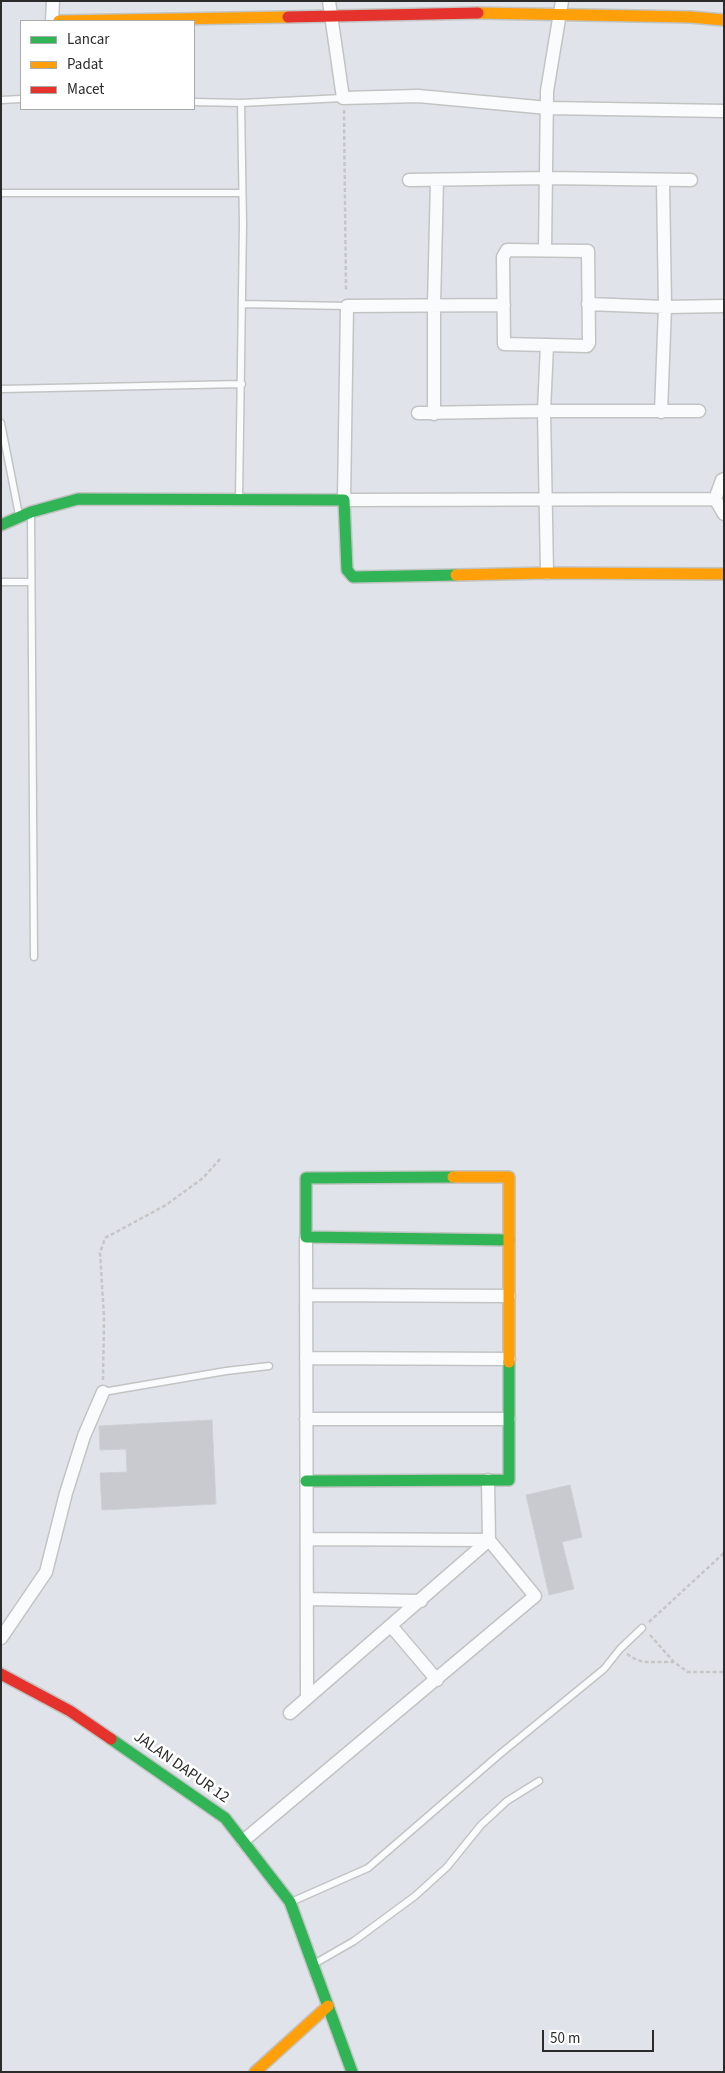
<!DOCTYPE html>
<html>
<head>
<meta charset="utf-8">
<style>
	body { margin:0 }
	#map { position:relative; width:725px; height:2073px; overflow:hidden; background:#e0e4ea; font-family:"Source Sans 3",sans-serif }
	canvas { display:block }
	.frame { position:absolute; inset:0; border:2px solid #2b2b2b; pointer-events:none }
	.legend { position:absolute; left:20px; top:20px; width:175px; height:90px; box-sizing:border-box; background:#fff; border:1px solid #aaa; margin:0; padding:6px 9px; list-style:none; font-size:15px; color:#2b2b2b }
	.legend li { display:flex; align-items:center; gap:10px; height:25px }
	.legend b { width:25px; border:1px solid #aaa }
	.scale { position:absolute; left:542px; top:2030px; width:112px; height:22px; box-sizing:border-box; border:2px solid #2b2b2b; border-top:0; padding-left:6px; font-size:15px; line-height:18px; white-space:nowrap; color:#2b2b2b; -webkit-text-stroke:4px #fff; paint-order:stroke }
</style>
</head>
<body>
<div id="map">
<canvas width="725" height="2073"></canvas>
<div class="frame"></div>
<ul class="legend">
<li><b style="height:6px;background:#30b455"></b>Lancar</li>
<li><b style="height:6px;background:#ff9f0a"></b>Padat</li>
<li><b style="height:6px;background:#e5322d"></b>Macet</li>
</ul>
<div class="scale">50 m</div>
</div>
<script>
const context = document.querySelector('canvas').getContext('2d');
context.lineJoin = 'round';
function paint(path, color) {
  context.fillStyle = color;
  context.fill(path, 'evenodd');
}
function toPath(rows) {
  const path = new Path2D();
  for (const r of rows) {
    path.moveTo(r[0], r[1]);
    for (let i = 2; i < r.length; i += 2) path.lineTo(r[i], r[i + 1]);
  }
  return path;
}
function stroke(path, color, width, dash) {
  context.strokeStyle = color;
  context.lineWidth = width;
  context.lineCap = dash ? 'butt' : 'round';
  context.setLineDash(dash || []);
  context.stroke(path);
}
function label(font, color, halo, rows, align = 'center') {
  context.font = font + ' "Source Sans 3",sans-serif';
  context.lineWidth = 5;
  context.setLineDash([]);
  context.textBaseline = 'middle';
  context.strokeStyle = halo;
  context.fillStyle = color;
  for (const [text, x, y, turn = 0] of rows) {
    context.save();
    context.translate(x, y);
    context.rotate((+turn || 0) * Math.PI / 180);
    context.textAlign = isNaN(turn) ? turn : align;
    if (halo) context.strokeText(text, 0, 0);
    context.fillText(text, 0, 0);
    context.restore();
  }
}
const building = toPath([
	[212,1420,216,1504,102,1510,100,1473,127,1472,126,1449,100,1450,99,1426,212,1420],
	[570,1485,582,1537,562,1542,574,1589,549,1595,526,1495,570,1485]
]);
paint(building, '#c8cacf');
stroke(building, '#cccfd5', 1);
const lane = toPath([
	[1,100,21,99],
	[194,102,241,103,343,98],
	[1,193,242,193],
	[242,304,347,306],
	[1,389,242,384],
	[1,423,19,515],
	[239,499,243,224,241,103],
	[31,514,34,957],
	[1,582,31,582],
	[103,1392,226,1371,269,1366],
	[291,1902,368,1868,500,1754,604,1669,620,1649,642,1628],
	[314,1964,354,1941,415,1896,447,1867,481,1825,507,1801,539,1781]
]);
const street = toPath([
	[329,1,343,98,418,96,548,108,724,111],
	[52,21,53,1],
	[409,180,547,178,691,180],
	[507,250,588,251,589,343,587,346,504,344,503,257,507,250],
	[545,250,547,91,562,1],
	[588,304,665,307,724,306],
	[504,305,347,306,344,500,715,499],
	[547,345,544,411,547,573],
	[661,412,665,307,663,181],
	[418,413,544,411,699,411],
	[434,414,434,305,437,180],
	[724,479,722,480,715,499,724,514],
	[306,1237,307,1698],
	[306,1295,509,1296],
	[306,1358,509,1359],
	[306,1419,509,1419],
	[307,1539,489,1540],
	[307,1599,421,1601],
	[392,1627,437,1680],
	[1,1638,46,1572,66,1493,84,1436,103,1392],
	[290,1713,489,1540],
	[243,1841,535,1596,489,1540,488,1480]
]);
const fast = toPath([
	[1,525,31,512,78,499,344,500,347,570,353,577,456,575],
	[453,1177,306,1178,306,1237,509,1240],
	[306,1481,509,1480,509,1362],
	[111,1739,225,1818,290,1902,352,2072]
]);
const slow = toPath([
	[478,13,690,17,724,20],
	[59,21,288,17],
	[456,575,547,573,724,574],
	[453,1177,509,1177,509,1362],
	[255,2072,328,2006]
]);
const jam = toPath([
	[288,17,478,13],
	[1,1674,70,1711,111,1739]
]);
stroke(lane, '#c2c4c3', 9);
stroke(street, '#c2c4c3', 15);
stroke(fast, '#c2c4c3', 14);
stroke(slow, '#c2c4c3', 14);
stroke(jam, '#c2c4c3', 14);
stroke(toPath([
	[344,110,346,292],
	[103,1380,104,1317,100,1253,105,1238,166,1205,203,1178,221,1158],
	[649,1622,724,1553],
	[650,1635,674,1662,688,1672,724,1672],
	[627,1654,635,1659,644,1662,674,1662]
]), '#c6c6c6', 2.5, [4, 2.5]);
stroke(lane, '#fafbfc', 6);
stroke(street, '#fafbfc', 12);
stroke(fast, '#30b455', 11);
stroke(slow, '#ff9f0a', 11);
stroke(jam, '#e5322d', 11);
label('16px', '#2b2b2b', '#fff', [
	["JALAN DAPUR 12",181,1768,35]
]);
</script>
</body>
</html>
